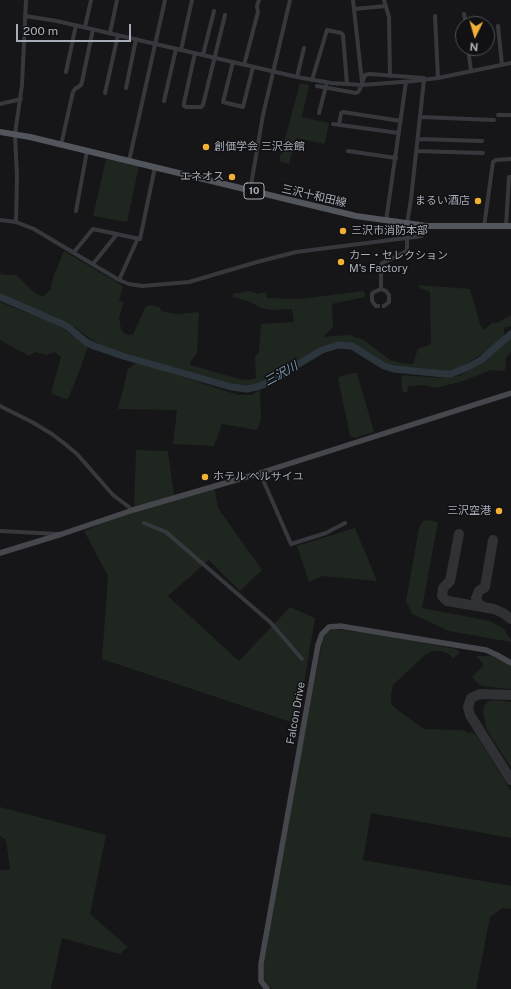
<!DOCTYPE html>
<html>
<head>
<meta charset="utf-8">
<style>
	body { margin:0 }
	#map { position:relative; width:511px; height:989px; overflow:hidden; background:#161618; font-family:"Public Sans",sans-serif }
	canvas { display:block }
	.north { position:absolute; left:455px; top:16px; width:40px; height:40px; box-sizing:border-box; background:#111113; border:1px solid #4d4f55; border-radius:50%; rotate:185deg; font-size:11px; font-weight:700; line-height:16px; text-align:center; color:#a8adb8 }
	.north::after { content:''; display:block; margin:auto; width:14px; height:18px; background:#f2b134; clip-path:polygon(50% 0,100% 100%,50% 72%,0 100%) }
	.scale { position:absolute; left:16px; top:24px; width:115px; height:18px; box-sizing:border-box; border:2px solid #a8adb8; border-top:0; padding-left:5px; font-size:12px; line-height:14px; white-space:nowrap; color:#a8adb8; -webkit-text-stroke:3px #111113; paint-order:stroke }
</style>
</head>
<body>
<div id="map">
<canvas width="511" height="989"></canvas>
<div class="north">N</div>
<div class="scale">200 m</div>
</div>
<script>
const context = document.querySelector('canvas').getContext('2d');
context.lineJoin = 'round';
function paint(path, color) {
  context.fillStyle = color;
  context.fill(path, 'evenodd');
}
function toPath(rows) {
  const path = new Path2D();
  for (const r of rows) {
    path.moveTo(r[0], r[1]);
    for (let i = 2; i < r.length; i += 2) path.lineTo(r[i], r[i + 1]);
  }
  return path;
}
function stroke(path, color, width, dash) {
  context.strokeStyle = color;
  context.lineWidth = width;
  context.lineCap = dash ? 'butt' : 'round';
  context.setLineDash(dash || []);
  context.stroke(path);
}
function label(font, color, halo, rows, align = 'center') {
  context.font = font + ' "Public Sans","Noto Sans JP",sans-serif';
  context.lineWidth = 3;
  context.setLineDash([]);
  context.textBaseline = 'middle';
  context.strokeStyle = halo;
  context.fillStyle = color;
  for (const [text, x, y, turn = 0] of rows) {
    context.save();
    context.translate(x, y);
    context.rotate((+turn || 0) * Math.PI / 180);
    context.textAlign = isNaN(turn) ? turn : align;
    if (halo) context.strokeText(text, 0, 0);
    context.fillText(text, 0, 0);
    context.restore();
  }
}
paint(toPath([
	[300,83,309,85,302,117,329,123,325,144,296,138,289,164,279,161],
	[106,159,139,166,127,222,93,216],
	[64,251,123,286,119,301,124,302,119,317,121,329,124,333,128,335,133,334,145,308,148,305,160,307,161,311,176,314,199,312,197,353,191,361,190,365,239,379,249,380,256,378,255,357,259,352,261,324,294,322,292,309,272,310,261,308,250,302,233,297,233,294,250,291,258,294,266,292,267,298,298,299,364,291,365,296,361,298,332,304,333,327,324,336,325,337,331,336,350,335,364,340,390,360,400,363,413,364,418,349,431,344,430,292,420,288,419,285,470,289,480,324,484,330,492,323,497,323,511,315,511,326,504,328,504,336,497,344,480,355,458,369,445,372,389,366,358,346,347,342,339,342,319,349,267,381,248,386,235,386,99,345,73,326,57,317,0,296,0,271,1,274,7,275,16,275,35,293,41,296,45,295,50,290,54,275],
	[0,302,58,325,88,347,77,377,68,399,66,399,52,394,52,389,61,357,55,352,46,355,35,352,29,356,0,340],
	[511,338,511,352,506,358,505,370,499,371,491,370,463,381,436,388,423,385,408,386,407,393,402,391,401,379,403,375,440,378,459,376,480,364],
	[137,362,238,395,252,395,260,390,261,420,257,430,222,424,214,446,173,444,177,410,118,409,128,369],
	[353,373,357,373,374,432,355,438,350,436,338,378,341,376],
	[136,450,168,451,174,495,214,484,218,508,262,570,240,591,209,560,168,596,239,661,290,607,315,618,297,724,102,659,108,576,84,531,134,510],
	[428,520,438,522,422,608,490,621,503,628,511,640,511,642,449,631,412,614,406,601,419,528,423,521],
	[355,528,377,581,322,576,309,582,297,546],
	[335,629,388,636,456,649,460,653,453,658,449,654,441,651,433,651,425,655,393,685,391,695,391,703,395,708,424,729,459,730,466,731,469,734,471,732,476,735,511,791,511,838,371,813,363,860,511,886,511,909,502,908,490,917,476,989,272,989,267,985,265,981,263,976,263,969,305,730,322,642,327,632],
	[476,656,493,656,511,666,511,689,481,686,472,677,484,665],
	[493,700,511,702,511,768,486,728,483,710,484,706,489,701],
	[0,807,106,835,90,914,128,947,120,954,62,938,51,989,0,989,0,870,10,870,6,840,0,836]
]), '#1e261f');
stroke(toPath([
	[0,297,63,324,68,327,86,342,94,346,123,356,231,387,247,389,257,387,267,383,322,350,338,345,352,346,384,366,394,369,444,374,451,374,468,367,481,360,511,334]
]), '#2c353c', 7);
stroke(toPath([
	[459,534,450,581,443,588,442,596,447,601,494,609,503,613,511,619],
	[482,606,478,603,476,598,479,591,485,587,493,540],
	[511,695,480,694,471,698,468,707,470,715,511,780]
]), '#303135', 10);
stroke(toPath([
	[376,306,384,306]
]), '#333438', 4, [4, 2]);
stroke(toPath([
	[353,0,362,82],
	[384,0,389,17,390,76],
	[354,9,386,6],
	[464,14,466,24],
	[25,16,57,21,297,77,331,83,362,85,414,81,438,78,511,63],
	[435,16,438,78],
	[498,26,502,65],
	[85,27,91,0],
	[110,33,117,0],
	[468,48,471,71],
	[181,50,192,0],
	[195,53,184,103,184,106,186,107,201,107,203,105,225,15],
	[203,55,214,11],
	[233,62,223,102,243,107,253,67],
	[244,65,258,12,257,6,259,0],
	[66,72,76,25],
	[297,77,304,48],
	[312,80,327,30,341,33,343,35,347,84],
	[317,86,356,93,358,92,360,89,365,75,370,74,424,78,424,80],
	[126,88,136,39],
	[105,93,118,35],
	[164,101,176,49],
	[0,104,21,99],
	[319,113,326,86],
	[498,115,511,115],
	[421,117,494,120],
	[333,124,399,133],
	[339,125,341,113,343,112,401,121],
	[418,139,482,141],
	[61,145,73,92,75,89,81,85,82,82,93,29],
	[348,151,396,158],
	[417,151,483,153],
	[129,161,165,0],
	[250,191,263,115,290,0],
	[76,211,87,151],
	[0,220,16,222,34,229,119,280,129,284,142,286,189,282,257,262,296,252,422,236,424,233,427,226],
	[386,221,406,82],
	[16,222,17,176,15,134,22,85,26,0],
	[407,224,411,199,424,80],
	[506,226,509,177,511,177],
	[484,227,493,162,496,160,511,159],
	[74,252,93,229,140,239,155,167],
	[93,264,117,234],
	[119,280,138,238],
	[381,289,381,266,382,263,403,253,407,250,407,238],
	[376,306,372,301,372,294,374,292,381,289,386,291,389,295,389,302,384,306],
	[0,406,32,422,52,434,65,444,77,454,113,495,133,510],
	[260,473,291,544,326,533,345,523],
	[144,523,166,532,270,622,302,659],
	[0,531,58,534]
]), '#37383d', 4);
stroke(toPath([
	[0,553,62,534,133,510,260,473,511,393],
	[267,989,261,981,261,964,318,645,322,634,329,627,340,626,486,650,497,655,511,663]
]), '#45474d', 5.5);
stroke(toPath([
	[0,132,30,137,356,216,427,226,511,226]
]), '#53555c', 6);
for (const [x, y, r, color] of [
	[206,147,4,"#f2b134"],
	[232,177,4,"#f2b134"],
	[478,201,4,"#f2b134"],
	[343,231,4,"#f2b134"],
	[341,262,4,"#f2b134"],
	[205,477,4,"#f2b134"],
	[499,511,4,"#f2b134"]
]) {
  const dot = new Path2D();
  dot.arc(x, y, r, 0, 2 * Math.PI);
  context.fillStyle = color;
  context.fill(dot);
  stroke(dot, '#111113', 1.5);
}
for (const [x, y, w] of [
	[254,191,20]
]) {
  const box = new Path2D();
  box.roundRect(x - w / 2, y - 8, w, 16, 3);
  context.fillStyle = '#111113';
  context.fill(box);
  stroke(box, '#a8adb8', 1);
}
label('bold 10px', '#a8adb8', null, [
	["10",254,191]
]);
label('11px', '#a8adb8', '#111113', [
	["創価学会 三沢会館",214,147],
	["エネオス",224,177,"right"],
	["まるい酒店",470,201,"right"],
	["三沢市消防本部",351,231],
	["カー・セレクション",349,256],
	["M's Factory",349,269],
	["ホテル ベルサイユ",213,477],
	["三沢空港",491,511,"right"]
], 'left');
label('11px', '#a8adb8', '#111113', [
	["三沢十和田線",314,196,13],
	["Falcon Drive",296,713,-80]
]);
label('italic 12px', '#7f9bb3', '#111113', [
	["三沢川",281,374,-29]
]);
</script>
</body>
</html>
